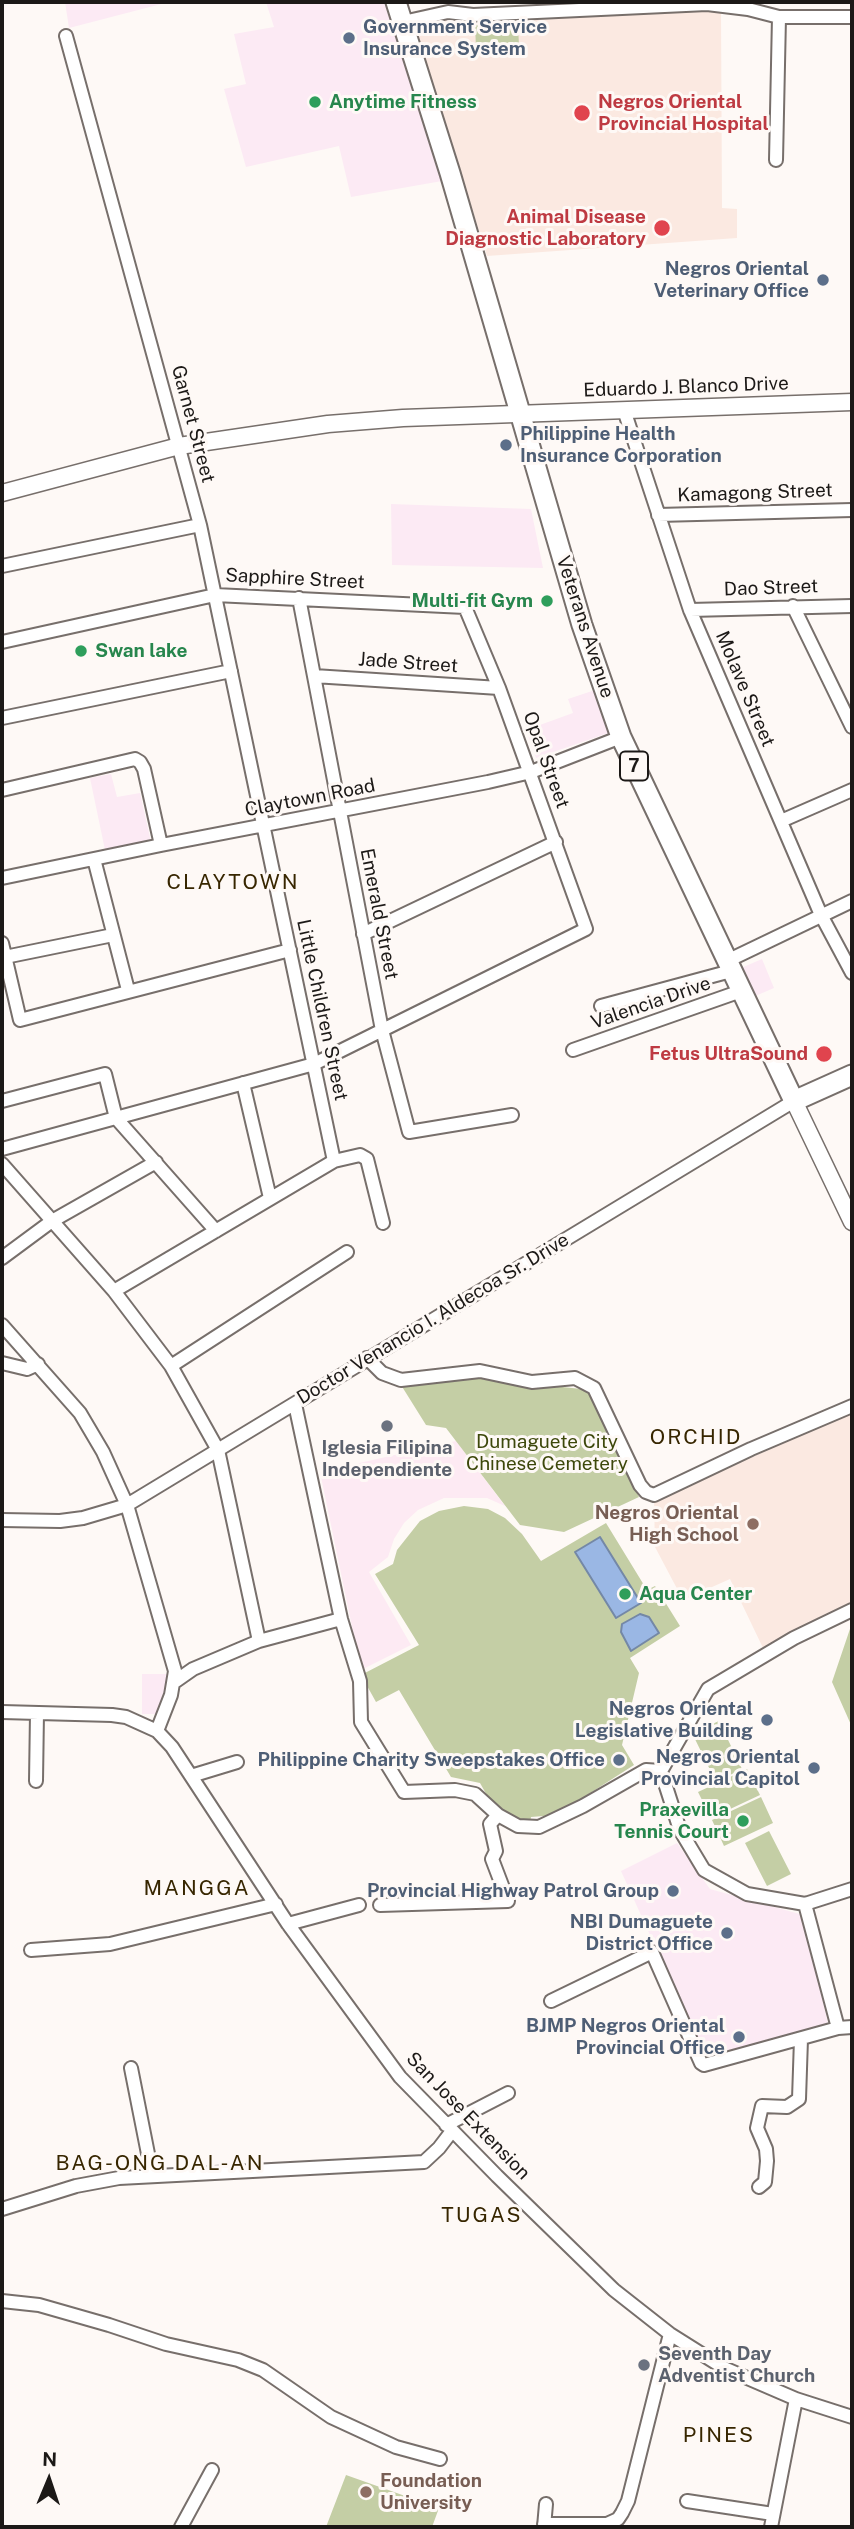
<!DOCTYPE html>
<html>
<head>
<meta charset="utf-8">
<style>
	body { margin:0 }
	#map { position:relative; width:854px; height:2529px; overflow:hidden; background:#fef9f6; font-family:"Public Sans",sans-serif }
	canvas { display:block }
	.frame { position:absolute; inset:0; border:4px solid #1c1917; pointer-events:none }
	.north { position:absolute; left:14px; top:2445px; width:70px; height:70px; -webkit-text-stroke:5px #fef9f6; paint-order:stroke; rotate:2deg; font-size:19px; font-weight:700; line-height:28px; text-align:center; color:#1c1917 }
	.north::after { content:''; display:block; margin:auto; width:24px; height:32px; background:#1c1917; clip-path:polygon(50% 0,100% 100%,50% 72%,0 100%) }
</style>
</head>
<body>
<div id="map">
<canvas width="854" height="2529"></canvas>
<div class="frame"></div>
<div class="north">N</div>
</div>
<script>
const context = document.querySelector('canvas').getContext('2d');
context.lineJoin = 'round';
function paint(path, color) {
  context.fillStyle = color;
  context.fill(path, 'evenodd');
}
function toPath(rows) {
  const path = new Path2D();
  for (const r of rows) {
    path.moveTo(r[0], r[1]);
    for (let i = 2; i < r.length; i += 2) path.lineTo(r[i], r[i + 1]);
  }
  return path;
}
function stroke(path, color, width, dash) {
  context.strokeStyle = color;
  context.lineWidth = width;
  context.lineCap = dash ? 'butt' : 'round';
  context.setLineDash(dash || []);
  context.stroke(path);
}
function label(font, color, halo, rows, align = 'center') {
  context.font = font + ' "Public Sans",sans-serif';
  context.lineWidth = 6;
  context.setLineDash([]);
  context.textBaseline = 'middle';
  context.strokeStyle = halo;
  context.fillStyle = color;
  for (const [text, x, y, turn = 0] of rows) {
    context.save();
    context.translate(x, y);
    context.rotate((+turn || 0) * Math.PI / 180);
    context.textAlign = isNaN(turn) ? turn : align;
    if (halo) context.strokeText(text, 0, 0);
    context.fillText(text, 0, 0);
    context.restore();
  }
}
paint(toPath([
	[65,2,169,2,69,28],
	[266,2,384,2,442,181,351,197,339,146,246,167,224,89,246,84,234,34,274,27],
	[391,504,531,509,543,568,392,565],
	[598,689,614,731,536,758,526,730,573,713,568,699],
	[111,774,117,797,140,793,151,842,105,850,90,778],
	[762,959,774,988,753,997,741,968],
	[142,1674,168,1674,164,1702,159,1714,142,1714],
	[677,1843,710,1889,803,1915,828,2024,707,2061,621,1871]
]), '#fceaf4');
paint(toPath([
	[456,1441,505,1506,487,1498,444,1498,418,1510,404,1523,394,1539,388,1557,369,1572,411,1645,361,1670,320,1472]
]), '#fdeaf3');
paint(toPath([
	[721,10,722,208,737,209,737,238,487,256,413,23,451,13,470,20],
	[852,1412,852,1604,763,1648,730,1579,683,1600,655,1547,654,1501]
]), '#fbe9e1');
paint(toPath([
	[518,24,519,46,476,48,475,25],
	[486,1375,515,1382,591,1390,639,1497,564,1532,520,1525,446,1428,426,1425,401,1385],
	[464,1506,488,1509,505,1518,522,1534,541,1561,606,1523,647,1590,655,1586,680,1626,630,1658,639,1673,622,1745,634,1765,556,1815,531,1817,530,1824,498,1815,480,1783,451,1777,399,1690,376,1702,361,1675,419,1645,375,1574,393,1564,397,1550,420,1521,439,1511],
	[852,1623,852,1727,832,1682],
	[719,1721,742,1769,716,1782,692,1733],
	[747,1769,760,1795,711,1818,698,1792],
	[761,1797,773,1823,724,1846,712,1820],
	[769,1831,791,1874,767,1886,745,1843],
	[346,2475,439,2508,432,2527,326,2527]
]), '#c4cea5');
const water = toPath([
	[600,1537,641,1603,616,1618,575,1552,600,1537],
	[640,1614,649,1617,659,1633,631,1651,621,1632,622,1624,640,1614]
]);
paint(water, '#9ab7e4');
stroke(water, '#7488a6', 2);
const minor = toPath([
	[403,22,448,12,473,15,707,4,748,9,779,17,852,17],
	[66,36,200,525,334,1161],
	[776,160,779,17],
	[624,410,690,610,821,915,852,973],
	[658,515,852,510],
	[2,566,200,525],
	[299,598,382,1030,409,1132,512,1115],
	[793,606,852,727],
	[690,610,852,606],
	[2,642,215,595,465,607,499,688,586,929,314,1064,2,1149],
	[314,676,499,688],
	[2,718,231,671],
	[2,790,135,759,140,762,144,769,161,845],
	[781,821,852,790],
	[94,859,128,990],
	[2,878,161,845,488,782,531,772,621,737],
	[363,934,556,842],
	[2,943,20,1020,290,950],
	[5,957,113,935],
	[727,961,852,901],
	[601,1006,731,971],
	[573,1050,741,991],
	[243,1083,270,1198],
	[2,1101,105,1074,116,1118,216,1231],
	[2,1164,114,1291,171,1366,218,1450,259,1641],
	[2,1258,52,1221,156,1162],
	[114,1291,334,1161,360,1155,367,1159,383,1223],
	[2,1325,80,1413,103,1452,127,1505,175,1671,171,1695,157,1731],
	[367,1358,382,1373,401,1380,480,1371,532,1382,575,1378,594,1388,640,1485,646,1492,654,1495,751,1449,852,1406],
	[2,1363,27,1369,38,1364],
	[171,1366,347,1252],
	[295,1404,341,1619,360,1681,361,1722,404,1792,455,1790,475,1794,498,1815,518,1826,539,1827,583,1806,646,1770,661,1771],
	[2,1520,60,1521,83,1518,127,1505,794,1101],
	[852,1610,794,1638,708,1689,661,1771,680,1830,704,1870,747,1894,805,1904,852,1889],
	[173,1683,193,1669,259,1641,341,1619],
	[2,1712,112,1715,126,1717,157,1731,172,1747,288,1924,400,2077,497,2176,614,2290,670,2334,724,2368,796,2399,852,2417],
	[191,1776,237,1762],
	[36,1781,37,1713],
	[805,1904,838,2028],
	[380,1905,508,1901,492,1859,496,1851,490,1824,498,1815],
	[288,1924,359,1905],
	[31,1950,110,1944,276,1904],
	[551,2001,652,1952,701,2063,704,2065,838,2028,852,2027],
	[131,2068,152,2174],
	[446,2125,508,2093],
	[759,2187,765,2182,767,2161,766,2149,757,2128,762,2106,787,2107,799,2099,801,2039],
	[2,2209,76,2186,119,2178,424,2162,439,2148,452,2131],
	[2,2301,39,2305,109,2325,166,2344,238,2360,263,2370,331,2417,396,2447,440,2459],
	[687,2501,773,2514],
	[544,2524,607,2524,618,2519,622,2513,628,2501,670,2334],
	[181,2527,212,2470],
	[544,2527,546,2504],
	[771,2527,796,2399]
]);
const major = toPath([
	[2,493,179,446,328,424,403,418,852,402],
	[794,1101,852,1222]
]);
const highway = toPath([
	[396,2,450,173,582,625,621,737,794,1101,852,1075]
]);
stroke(minor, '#776f6b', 16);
stroke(major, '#776f6b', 19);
stroke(highway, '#776f6b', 23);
stroke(minor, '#fff', 12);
stroke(major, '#fff', 16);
stroke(highway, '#fff', 19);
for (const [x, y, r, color] of [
	[349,38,7,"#5c6f8a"],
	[315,102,7,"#2e9e5b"],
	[582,113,9,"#e0444e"],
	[662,228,9,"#e0444e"],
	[823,280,7,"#5c6f8a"],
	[506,445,7,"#5c6f8a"],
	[547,601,7,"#2e9e5b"],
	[81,651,7,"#2e9e5b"],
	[824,1054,9,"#e0444e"],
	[387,1426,7,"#6b7280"],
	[753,1524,7,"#8d6e63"],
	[625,1594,7,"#2e9e5b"],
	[767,1720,7,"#5c6f8a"],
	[619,1760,7,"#5c6f8a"],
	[814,1768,7,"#5c6f8a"],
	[743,1821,7,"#2e9e5b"],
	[673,1891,7,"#5c6f8a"],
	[727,1933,7,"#5c6f8a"],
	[739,2037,7,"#5c6f8a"],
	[644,2365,7,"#6b7280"],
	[366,2492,7,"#8d6e63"]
]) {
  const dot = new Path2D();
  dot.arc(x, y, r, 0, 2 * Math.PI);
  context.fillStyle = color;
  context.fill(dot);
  stroke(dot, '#fef9f6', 2.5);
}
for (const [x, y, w] of [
	[634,766,28]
]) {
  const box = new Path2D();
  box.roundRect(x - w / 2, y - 14.5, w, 29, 5);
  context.fillStyle = '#fef9f6';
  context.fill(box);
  stroke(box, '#1c1917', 2);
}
label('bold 18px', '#1c1917', null, [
	["7",634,766]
]);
label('bold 19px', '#4e5e75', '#fef9f6', [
	["Government Service",363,27,"left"],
	["Insurance System",363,49,"left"],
	["Negros Oriental",809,269],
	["Veterinary Office",809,291],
	["Philippine Health",520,434,"left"],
	["Insurance Corporation",520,456,"left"],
	["Negros Oriental",753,1709],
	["Legislative Building",753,1731],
	["Negros Oriental",800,1757],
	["Provincial Capitol",800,1779],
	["Philippine Charity Sweepstakes Office",605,1760],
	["Provincial Highway Patrol Group",659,1891],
	["NBI Dumaguete",713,1922],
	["District Office",713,1944],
	["BJMP Negros Oriental",725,2026],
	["Provincial Office",725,2048]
], 'right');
label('bold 19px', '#27864d', '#fef9f6', [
	["Anytime Fitness",329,102],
	["Multi-fit Gym",533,601,"right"],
	["Swan lake",95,651],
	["Aqua Center",639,1594],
	["Praxevilla",729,1810,"right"],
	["Tennis Court",729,1832,"right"]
], 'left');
label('bold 19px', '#be3a42', '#fef9f6', [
	["Negros Oriental",598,102,"left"],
	["Provincial Hospital",598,124,"left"],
	["Animal Disease",646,217],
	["Diagnostic Laboratory",646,239],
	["Fetus UltraSound",808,1054]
], 'right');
label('19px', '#1c1917', '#fef9f6', [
	["Eduardo J. Blanco Drive",686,387,-2],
	["Garnet Street",193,424,75],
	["Kamagong Street",755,493,-2],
	["Sapphire Street",295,579,3],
	["Dao Street",771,588,-2],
	["Veterans Avenue",585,627,72],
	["Jade Street",408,663,4],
	["Molave Street",745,689,67],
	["Opal Street",546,760,70],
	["Claytown Road",310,798,-11],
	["Emerald Street",379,914,79],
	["Valencia Drive",651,1003,-19],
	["Little Children Street",322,1010,78],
	["Doctor Venancio I. Aldecoa Sr. Drive",433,1319,-31],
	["San Jose Extension",468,2116,46]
]);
label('19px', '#3d480b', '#fef9f6', [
	["Dumaguete City",547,1442],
	["Chinese Cemetery",547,1464]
]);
label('bold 19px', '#5b616d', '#fef9f6', [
	["Iglesia Filipina",387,1448],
	["Independiente",387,1470],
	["Seventh Day",658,2354,"left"],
	["Adventist Church",658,2376,"left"]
]);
label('bold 19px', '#785e54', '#fef9f6', [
	["Negros Oriental",739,1513],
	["High School",739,1535],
	["Foundation",380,2481,"left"],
	["University",380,2503,"left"]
], 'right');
context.letterSpacing = '2px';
label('21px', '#372600', '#fef9f6', [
	["CLAYTOWN",233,883],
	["ORCHID",696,1438],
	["MANGGA",197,1889],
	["BAG-ONG DAL-AN",160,2164],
	["TUGAS",482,2216],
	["PINES",719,2436]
]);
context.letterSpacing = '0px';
</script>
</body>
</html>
